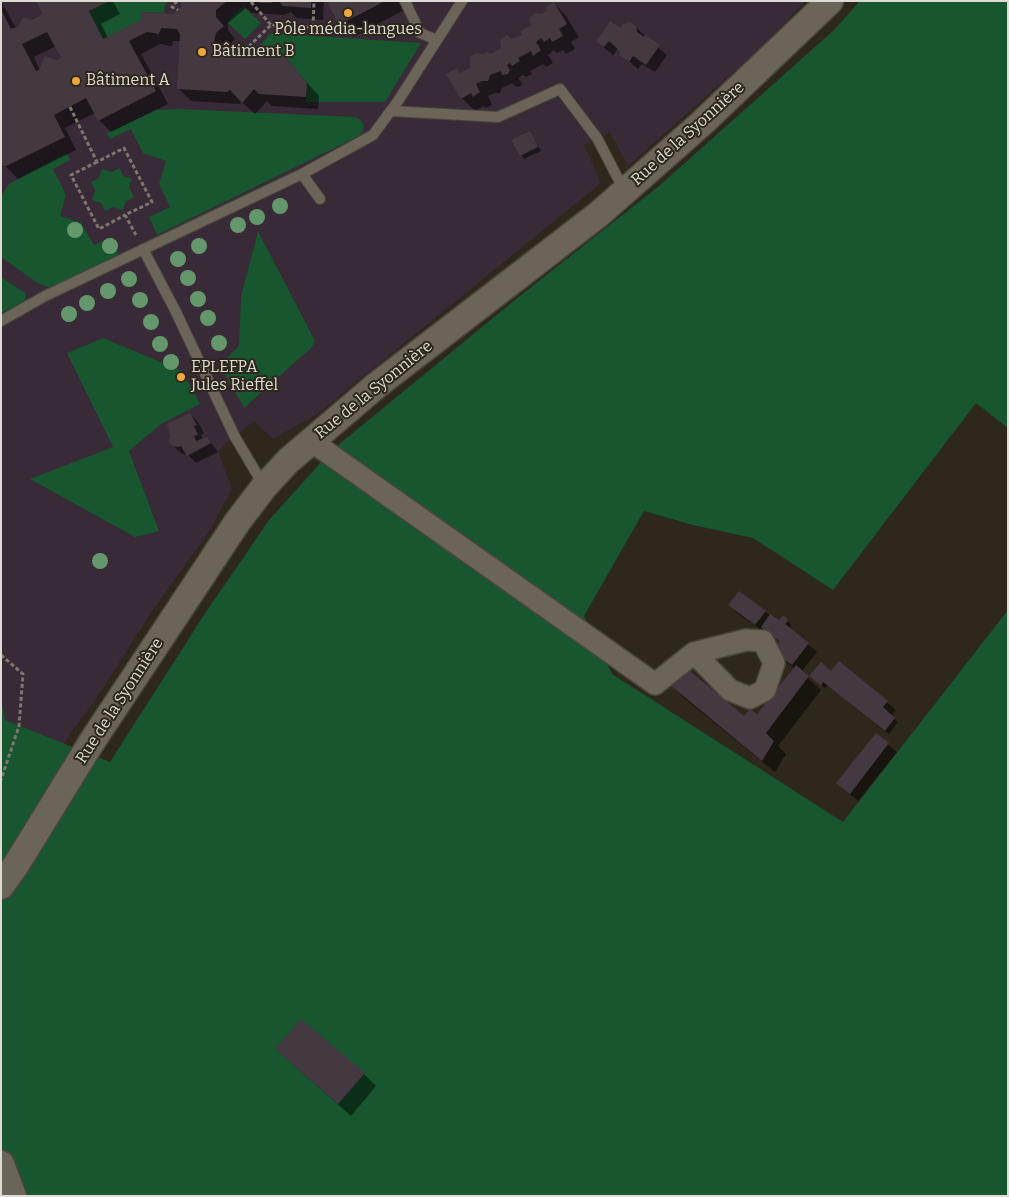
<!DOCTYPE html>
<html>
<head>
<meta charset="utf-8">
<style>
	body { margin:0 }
	#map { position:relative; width:1009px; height:1197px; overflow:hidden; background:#2e271c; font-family:Bitter,serif }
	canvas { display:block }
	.frame { position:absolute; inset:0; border:2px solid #dfdbd4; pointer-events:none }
</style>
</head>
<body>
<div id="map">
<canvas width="1009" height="1197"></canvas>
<div class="frame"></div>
</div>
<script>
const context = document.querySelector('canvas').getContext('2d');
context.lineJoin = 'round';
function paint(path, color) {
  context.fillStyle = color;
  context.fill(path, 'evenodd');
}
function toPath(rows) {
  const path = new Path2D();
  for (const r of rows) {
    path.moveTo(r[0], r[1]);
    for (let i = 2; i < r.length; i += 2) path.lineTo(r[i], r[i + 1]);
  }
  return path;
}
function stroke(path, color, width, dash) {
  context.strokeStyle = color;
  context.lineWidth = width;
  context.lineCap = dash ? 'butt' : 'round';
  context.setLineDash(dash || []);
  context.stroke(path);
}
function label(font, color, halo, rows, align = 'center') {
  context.font = font + ' Bitter,serif';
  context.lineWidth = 4;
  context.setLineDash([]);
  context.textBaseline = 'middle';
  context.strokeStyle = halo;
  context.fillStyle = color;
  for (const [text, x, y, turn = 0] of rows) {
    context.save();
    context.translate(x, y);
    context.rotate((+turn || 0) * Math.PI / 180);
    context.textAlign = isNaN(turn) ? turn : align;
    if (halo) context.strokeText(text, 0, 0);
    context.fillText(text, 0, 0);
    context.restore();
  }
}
paint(toPath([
	[1,1,805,1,766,43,628,166,610,132,584,145,601,183,317,414,273,439,254,421,218,451,232,489,208,533,151,613,96,699,63,744,19,726,1,735]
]), '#382a37');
paint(toPath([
	[108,1,169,1,165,5,164,13,142,12,141,20,103,39,89,11],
	[860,1,1008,1,1008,428,976,403,833,590,753,538,693,525,644,511,584,616,612,674,843,822,1008,610,1008,1196,1,1196,1,700,5,720,110,762,202,618,269,520,332,450,521,295,659,186,834,30],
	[243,6,261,23,245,39,227,22],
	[271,33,421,43,385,102,306,102,307,83,282,53,275,60,268,54,254,52],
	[179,109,355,117,361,120,364,126,362,133,357,137,157,235,149,217,170,207,159,184,166,161,143,153,131,129,110,139,107,133,156,110],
	[66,153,70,160,53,169,66,195,60,216,81,223,94,245,112,237,119,254,52,288,39,284,1,257,1,196,9,184],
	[120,168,123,176,132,179,129,187,134,197,126,201,123,210,113,207,105,211,101,203,92,200,95,190,91,182,98,179,102,169,111,172],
	[258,231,315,341,311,348,244,408,220,365,239,346,241,297],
	[1,277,25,293,26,301,1,313],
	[103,338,182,371,200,404,161,424,129,451,159,531,135,537,30,479,113,447,67,353]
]), '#17562f');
paint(toPath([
	[1,1,16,28,45,15,38,1,113,1,120,14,101,24,108,38,175,15,182,7,182,1,324,1,323,20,297,18,291,12,284,15,252,13,246,8,228,23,228,30,235,39,228,46,226,54,275,62,281,54,319,96,318,109,272,106,267,101,255,114,242,102,240,104,191,101,179,89,181,41,173,41,172,46,160,44,141,54,168,104,111,132,99,120,95,113,65,128,76,150,18,179,5,166,1,159],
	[56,46,62,58,40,71,34,57],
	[328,1,402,1,406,9,353,37,340,24],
	[554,3,566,16,579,37,571,42,575,49,566,54,563,50,557,53,554,50,548,55,553,63,546,67,543,64,530,71,532,74,526,77,523,75,518,78,522,83,521,86,516,87,512,83,502,88,500,93,495,93,488,96,492,105,486,108,484,106,475,111,462,98,448,74,457,69,461,74,512,41,523,35,542,15,549,11],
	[636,27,644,35,644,39,646,37,667,55,655,72,642,64,638,69,620,54,622,52,618,48,613,55,597,42,621,30],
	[529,132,541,151,524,159,521,155],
	[190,414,198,422,204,433,201,435,203,440,207,438,218,452,196,463,188,455,182,454,173,446],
	[729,605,765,612,779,622,786,618,791,625,789,629,817,652,801,672,821,690,778,746,786,754,775,772,684,698,671,685,744,718,757,715,794,668,782,659,781,641,766,630,764,632,737,613],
	[839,662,896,710,891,716,898,722,889,734,880,728,828,685,825,688,810,677,831,673],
	[876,735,897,752,858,801,837,783],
	[289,1061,364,1074,376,1086,351,1116]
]), '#0007');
paint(toPath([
	[36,1,109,1,89,11,103,39,141,20,142,12,174,14,181,7,181,1,227,1,216,10,216,17,224,26,216,33,214,41,225,53,231,53,232,50,268,54,275,60,281,52,307,83,306,97,259,94,254,89,242,103,230,90,227,92,177,89,180,34,177,29,161,28,159,34,147,32,129,41,156,91,98,121,86,98,54,115,65,137,4,167,1,161,1,9,11,29,19,26,23,17,32,20,43,14],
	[47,32,61,58,57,60,45,56,39,70,36,71,22,44],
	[260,1,275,1,271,3,260,3],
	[279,1,311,1,311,8,283,6],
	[327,1,385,1,339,25],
	[554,2,567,24,559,29,563,36,552,42,550,38,544,42,541,38,536,42,541,50,533,56,531,51,518,58,520,61,512,66,510,63,507,65,510,70,508,74,502,75,501,71,490,75,488,81,482,81,476,84,480,92,473,97,471,93,461,99,446,74,457,68,460,73,471,67,470,64,470,57,477,53,483,54,487,52,491,54,501,48,500,40,507,35,512,39,522,35,520,31,532,25,530,22,530,17,535,13,542,14,547,11,546,7],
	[610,21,621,28,623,24,630,22,636,26,637,32,644,37,646,35,660,45,646,65,633,56,629,62,619,55,621,52,609,41,604,47,596,42],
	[530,131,538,147,520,156,511,140],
	[190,413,197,425,194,426,198,435,194,436,196,441,207,437,211,443,187,456,181,446,177,447,172,446,169,441,170,436,167,424],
	[739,591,766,611,755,625,728,605],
	[770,614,779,620,783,616,786,617,788,621,785,624,809,643,792,665,772,651,780,641,761,627],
	[839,661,888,701,883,707,895,718,885,731,823,682,821,686,809,676,821,662,831,671],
	[796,665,809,676,766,733,774,741,762,761,670,685,684,666,744,716,750,709,757,714],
	[876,733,889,743,850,794,836,783],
	[301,1019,365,1073,338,1104,275,1049]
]), '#443941');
const service = toPath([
	[405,1,420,33,437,40],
	[391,111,498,117,560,89,597,138,624,190],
	[302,174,320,199],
	[143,249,175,310,235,437,264,486],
	[1,321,45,296,302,174,373,135,398,101,462,1]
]);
const minor = toPath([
	[311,441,655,684,694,653,746,640,763,641,774,663,765,690,750,698,730,690,694,653]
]);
const tertiary = toPath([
	[1,886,16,865,93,740,238,521,264,487,288,461,377,385,599,214,702,123,830,1],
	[1,1164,13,1196]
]);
stroke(service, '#4a453c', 12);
stroke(minor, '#4a453c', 24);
stroke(tertiary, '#4a453c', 29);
stroke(toPath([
	[177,1,172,7,178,10],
	[251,2,271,25],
	[313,27,314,1],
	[244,51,271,25,402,32],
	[70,107,97,162,124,148,152,202,125,215,136,235],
	[97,162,71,175,99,229,125,215],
	[1,655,23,674,19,726,1,780]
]), '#7d776e', 3, [4, 2.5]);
stroke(service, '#6b6458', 10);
stroke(minor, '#6b6458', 21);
stroke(tertiary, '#6b6458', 26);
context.fillStyle = '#64976c';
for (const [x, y] of [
	[280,206],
	[257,217],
	[238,225],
	[75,230],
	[110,246],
	[199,246],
	[178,259],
	[188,278],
	[129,279],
	[108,291],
	[198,299],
	[140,300],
	[87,303],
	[69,314],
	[208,318],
	[151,322],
	[219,343],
	[160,344],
	[171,362],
	[100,561]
]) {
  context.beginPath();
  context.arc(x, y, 8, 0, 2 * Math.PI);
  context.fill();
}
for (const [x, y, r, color] of [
	[348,13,5,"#eea83c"],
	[202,52,5,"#eea83c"],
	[76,81,5,"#eea83c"],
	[181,377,5,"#eea83c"]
]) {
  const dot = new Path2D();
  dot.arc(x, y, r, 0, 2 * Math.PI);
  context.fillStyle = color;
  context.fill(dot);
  stroke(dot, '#2e271c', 2);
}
label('16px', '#dfdbd4', '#2e271c', [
	["Pôle média-langues",348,30,"center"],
	["Bâtiment B",212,52],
	["Bâtiment A",86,81],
	["EPLEFPA",191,368],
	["Jules Rieffel",191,386]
], 'left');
label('16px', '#dfdbd4', '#2e271c', [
	["Rue de la Syonnière",688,134,-42],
	["Rue de la Syonnière",374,390,-39],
	["Rue de la Syonnière",120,701,-57]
]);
</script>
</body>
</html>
